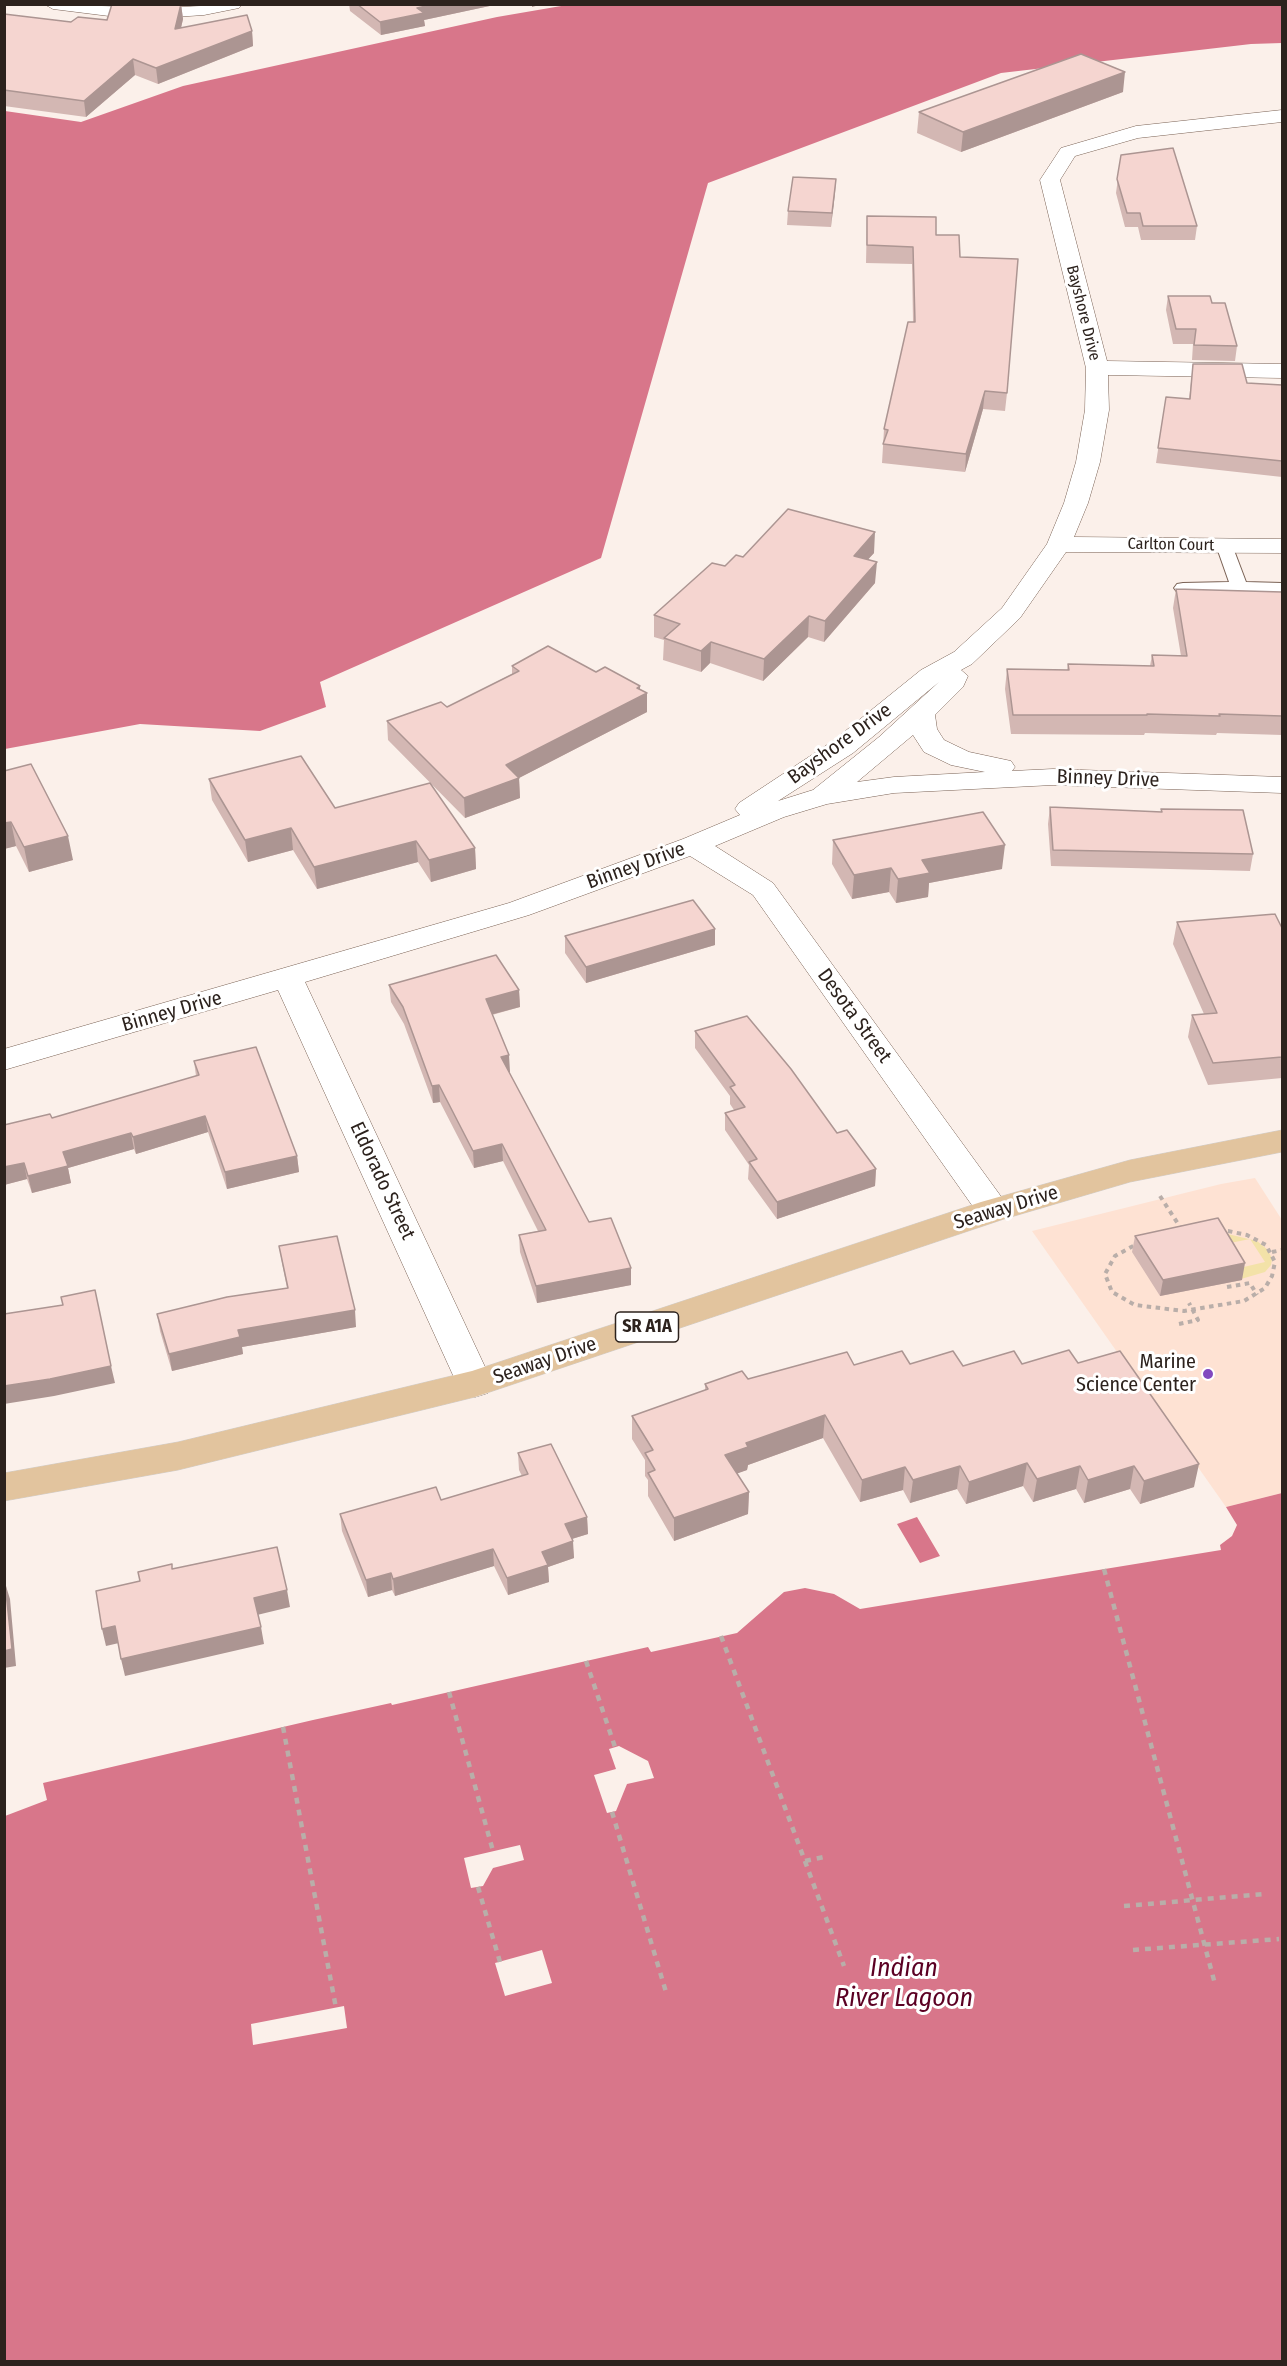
<!DOCTYPE html>
<html>
<head>
<meta charset="utf-8">
<style>
	body { margin:0 }
	#map { position:relative; width:1287px; height:2366px; overflow:hidden; background:#fbf0ea; font-family:"Fira Sans Condensed",sans-serif }
	canvas { display:block }
	.frame { position:absolute; inset:0; border:6px solid #2c221d; pointer-events:none }
</style>
</head>
<body>
<div id="map">
<canvas width="1287" height="2366"></canvas>
<div class="frame"></div>
</div>
<script>
const context = document.querySelector('canvas').getContext('2d');
context.lineJoin = 'round';
function paint(path, color) {
  context.fillStyle = color;
  context.fill(path, 'evenodd');
}
function toPath(rows) {
  const path = new Path2D();
  for (const r of rows) {
    path.moveTo(r[0], r[1]);
    for (let i = 2; i < r.length; i += 2) path.lineTo(r[i], r[i + 1]);
  }
  return path;
}
function stroke(path, color, width, dash) {
  context.strokeStyle = color;
  context.lineWidth = width;
  context.lineCap = dash ? 'butt' : 'round';
  context.setLineDash(dash || []);
  context.stroke(path);
}
function label(font, color, halo, rows, align = 'center') {
  context.font = font + ' "Fira Sans Condensed",sans-serif';
  context.lineWidth = 6;
  context.setLineDash([]);
  context.textBaseline = 'middle';
  context.strokeStyle = halo;
  context.fillStyle = color;
  for (const [text, x, y, turn = 0] of rows) {
    context.save();
    context.translate(x, y);
    context.rotate((+turn || 0) * Math.PI / 180);
    context.textAlign = isNaN(turn) ? turn : align;
    if (halo) context.strokeText(text, 0, 0);
    context.fillText(text, 0, 0);
    context.restore();
  }
}
paint(toPath([
	[1255,1178,1282,1220,1282,1493,1226,1507,1032,1231,1221,1184]
]), '#fee2d3');
paint(toPath([
	[1215,1231,1257,1241,1268,1250,1272,1259,1271,1265,1265,1272,1241,1279,1235,1269,1265,1262,1250,1239,1220,1245]
]), '#f3e2a8');
paint(toPath([
	[567,5,1282,5,1282,43,1251,44,1001,73,708,183,601,558,320,682,326,707,260,731,140,724,5,749,5,111,81,122,183,86,497,17],
	[1282,1493,1282,2361,5,2362,5,1816,47,1800,43,1783,313,1720,391,1703,392,1705,648,1647,651,1652,737,1633,784,1592,805,1588,834,1594,860,1609,1221,1550,1220,1545,1232,1536,1237,1525,1226,1507],
	[917,1517,940,1556,920,1563,897,1524]
]), '#d8768a');
paint(toPath([
	[619,1746,648,1761,654,1778,627,1784,616,1811,607,1813,594,1775,616,1769,609,1749],
	[520,1845,524,1860,493,1868,483,1886,471,1888,464,1858],
	[542,1950,552,1983,505,1996,495,1963],
	[344,2006,347,2028,253,2045,251,2024]
]), '#fbf0ea');
const service = toPath([
	[1224,540,1230,541,1232,545,1246,582,1282,583,1282,593,1177,592,1174,588,1177,584,1183,583,1229,582,1216,545,1218,541,1224,540]
]);
const minor = toPath([
	[44,4,159,8,242,4,239,8,204,15,159,18,117,17,53,9,44,4],
	[1282,110,1282,122,1138,138,1075,156,1060,180,1107,361,1282,364,1282,378,1108,375,1109,410,1100,462,1088,503,1074,537,1282,539,1282,553,1066,552,1020,618,972,664,961,670,968,676,963,687,935,715,937,729,944,740,969,752,1011,761,1015,767,1012,771,1053,769,1282,777,1282,793,1053,785,894,793,827,804,784,817,715,846,773,883,1005,1202,1010,1210,1005,1218,993,1222,981,1218,753,895,690,856,529,915,305,982,493,1384,488,1393,475,1397,462,1393,457,1384,278,990,4,1070,4,1049,509,903,683,839,740,815,735,809,739,803,833,741,921,670,954,652,1002,608,1047,544,1064,503,1076,462,1085,410,1086,368,1040,180,1061,148,1136,126,1282,110],
	[939,682,879,737,813,790,778,801,853,753,939,682],
	[913,735,924,752,951,765,985,772,894,777,857,782,913,735]
]);
const primary = toPath([
	[1282,1130,1282,1152,1130,1182,1004,1219,475,1397,178,1470,4,1501,4,1473,178,1442,472,1371,981,1202,1130,1160,1282,1130]
]);
stroke(service, '#7a6255', 2);
stroke(minor, '#7a6255', 1);
stroke(primary, '#d1cecd', 1);
stroke(toPath([
	[1160,1196,1182,1230],
	[1192,1229,1228,1231,1247,1235,1266,1245,1275,1262,1272,1276,1265,1288,1244,1301,1184,1311,1135,1305,1112,1292,1105,1274,1115,1256,1144,1240,1192,1229],
	[1272,1252,1282,1250],
	[1227,1287,1250,1283,1257,1295],
	[1179,1324,1198,1320,1189,1303]
]), '#b9aea9', 4, [4.5, 4.5]);
stroke(toPath([
	[1104,1569,1215,1984],
	[721,1636,844,1966],
	[586,1661,615,1747],
	[449,1692,493,1851],
	[283,1727,336,2008],
	[612,1812,666,1992],
	[805,1861,824,1857],
	[478,1887,500,1962],
	[1124,1906,1264,1894],
	[1133,1950,1279,1939]
]), '#b9aea9', 4.5, [6, 6]);
paint(service, '#fff');
paint(minor, '#fff');
paint(primary, '#e2c49e');
paint(toPath([
	[181,4,183,19,181,28,252,31,253,46,158,84,135,75,86,117,4,106,4,14,71,22,107,20],
	[349,4,499,4,424,20,425,26,381,35,350,11],
	[1123,92,961,152,917,133,919,112],
	[1121,155,1197,226,1195,240,1141,240,1138,227,1125,227,1116,193],
	[836,179,831,227,787,225,788,211],
	[867,216,936,235,960,257,1007,393,1005,411,983,409,965,472,882,463,884,429,913,322,912,264,866,263],
	[1168,296,1212,303,1237,346,1235,361,1192,360,1193,344,1173,344,1166,310],
	[1193,364,1247,383,1282,385,1282,477,1156,463,1166,397,1189,399],
	[874,553,867,560,875,583,824,642,808,637,763,681,710,663,701,672,663,660,664,640,654,637,654,615,725,566,743,557],
	[1176,589,1282,592,1282,735,1217,733,1216,735,1145,733,1144,735,1011,734,1005,689,1007,669,1067,670,1068,664,1150,666,1152,655,1181,656,1173,608],
	[512,666,596,672,640,689,647,693,647,712,519,778,520,798,465,818,388,740,387,721,447,707,512,674],
	[4,771,73,860,29,872,16,846,4,849],
	[209,779,335,808,475,848,476,869,431,882,418,862,317,889,293,850,248,862,212,800],
	[1050,807,1161,812,1161,809,1253,854,1250,871,1051,866,1048,824],
	[833,840,1002,869,929,883,928,897,896,903,889,892,852,899,832,864],
	[1177,922,1282,928,1282,1078,1208,1085,1188,1037,1192,1015,1204,1014,1173,944],
	[565,936,715,945,586,983,565,953],
	[389,985,519,990,520,1007,492,1015,509,1072,589,1222,631,1268,631,1285,537,1303,520,1252,519,1235,538,1231,503,1161,474,1168,440,1102,433,1103,404,1024,391,1002],
	[695,1031,837,1133,876,1169,875,1186,777,1219,748,1179,749,1165,725,1130,725,1113,734,1110,730,1104,730,1096,695,1048],
	[194,1061,297,1156,299,1172,227,1189,208,1132,136,1154,134,1149,68,1168,71,1183,32,1193,27,1179,4,1185,52,1118,196,1076],
	[1135,1236,1242,1280,1160,1296,1132,1252],
	[279,1246,356,1327,242,1347,243,1354,172,1371,160,1331,157,1314,287,1288,282,1263],
	[1078,1363,1194,1487,1140,1504,1130,1489,1084,1503,1076,1489,1033,1502,1023,1486,966,1504,957,1489,910,1503,903,1490,860,1502,823,1438,748,1465,747,1470,737,1473,749,1492,748,1514,674,1541,648,1496,648,1480,645,1476,645,1460,632,1439,632,1416,705,1390,705,1384,748,1379,854,1365,910,1364,963,1366,1022,1364],
	[518,1453,587,1517,588,1534,572,1539,574,1558,548,1567,549,1582,508,1595,494,1566,395,1596,392,1590,368,1597,342,1531,340,1514,441,1500,522,1476,519,1470]
]), '#d3b7b3');
paint(toPath([
	[181,4,183,19,177,45,175,29],
	[435,4,499,4,424,20,425,26,381,35,380,22,417,8],
	[532,4,543,4,532,7],
	[252,31,253,46,158,84,156,68],
	[133,59,135,75,86,117,84,101],
	[1125,72,1123,92,961,152,963,132],
	[836,179,835,193,831,227,832,213],
	[985,391,983,409,965,472,966,454],
	[875,532,874,553,852,577,854,556],
	[877,562,875,583,824,642,825,621],
	[809,616,808,637,763,681,764,659],
	[711,642,710,663,701,672,701,651],
	[640,686,640,697,647,693,647,712,519,778,520,798,465,818,464,798,506,765],
	[11,822,16,846,4,849,4,823],
	[291,828,293,850,248,862,245,840],
	[68,836,73,860,29,872,24,847],
	[416,841,418,862,317,889,314,867],
	[1005,845,1002,869,929,883,928,897,896,903,898,879,922,860],
	[475,848,476,869,431,882,429,860],
	[891,868,889,892,852,899,854,875],
	[715,929,715,945,586,983,586,967],
	[519,990,520,1007,486,1016,486,999],
	[509,1055,510,1072,502,1074,501,1057],
	[439,1085,440,1102,433,1103,432,1086],
	[205,1116,208,1132,136,1154,133,1137],
	[131,1133,134,1149,68,1168,71,1183,32,1193,28,1176,63,1152],
	[502,1144,503,1161,474,1168,473,1151],
	[297,1156,299,1172,227,1189,225,1172],
	[24,1163,27,1179,4,1185,4,1167],
	[876,1169,875,1186,777,1219,777,1202],
	[1245,1263,1242,1280,1160,1296,1163,1280],
	[631,1268,631,1285,537,1303,536,1286],
	[355,1310,356,1327,242,1347,243,1354,172,1371,169,1354,238,1330],
	[111,1366,115,1383,54,1396,4,1404,4,1386],
	[825,1415,823,1438,748,1465,747,1470,725,1478,725,1455,746,1443],
	[1027,1463,1023,1486,966,1504,969,1482],
	[1199,1464,1194,1487,1140,1504,1144,1481],
	[960,1466,957,1489,910,1503,913,1480],
	[1080,1466,1076,1489,1033,1502,1037,1479],
	[1134,1466,1130,1489,1084,1503,1088,1480],
	[905,1467,903,1490,860,1502,862,1480],
	[749,1492,748,1514,674,1541,674,1518],
	[587,1517,588,1534,565,1541,565,1524],
	[573,1541,574,1558,548,1567,549,1582,508,1595,507,1578,542,1552],
	[493,1549,494,1566,395,1596,393,1579],
	[391,1573,392,1590,368,1597,366,1580],
	[5,1583,10,1599,16,1666,4,1668],
	[287,1590,290,1607,257,1615,254,1598],
	[115,1626,119,1643,106,1646,102,1629],
	[261,1627,264,1644,125,1676,121,1659]
]), '#ac9592');
const building = toPath([
	[112,4,181,4,175,29,247,15,252,31,156,68,133,59,84,101,4,90,4,14,71,22,78,17,107,20,112,4],
	[357,4,435,4,417,8,424,13,380,22,357,4],
	[1081,54,1125,72,963,132,919,112,1081,54],
	[1173,148,1197,226,1143,226,1140,213,1127,213,1117,179,1121,155,1173,148],
	[793,177,836,179,832,213,788,211,793,177],
	[867,216,936,217,936,235,959,235,960,257,1018,259,1007,393,985,391,966,454,883,444,888,430,884,429,908,322,915,322,913,247,867,245,867,216],
	[1168,296,1210,296,1212,303,1225,303,1237,346,1194,345,1196,329,1176,329,1168,296],
	[1193,364,1242,364,1247,383,1282,385,1282,461,1158,448,1166,397,1190,399,1193,364],
	[788,509,875,532,854,556,877,562,825,621,809,616,764,659,711,642,701,651,664,638,680,624,654,615,712,563,725,566,736,555,743,557,788,509],
	[1176,589,1282,592,1282,716,1219,714,1220,716,1147,714,1147,715,1013,715,1007,669,1069,670,1068,664,1154,666,1152,655,1187,656,1176,589],
	[548,646,596,672,605,667,640,686,637,688,647,693,506,765,519,778,464,798,387,721,441,702,447,707,519,671,512,666,548,646],
	[301,756,335,808,430,783,475,848,429,860,416,841,314,867,291,828,245,840,209,779,301,756],
	[31,764,68,836,24,847,11,822,4,823,4,771,31,764],
	[1050,807,1162,812,1161,809,1243,810,1253,854,1053,850,1050,807],
	[983,812,1005,845,922,860,930,873,898,879,891,868,854,875,833,840,983,812],
	[693,900,715,929,586,967,565,936,693,900],
	[1275,914,1282,928,1282,1057,1213,1063,1192,1015,1217,1013,1177,922,1275,914],
	[496,955,519,990,486,999,509,1055,501,1057,589,1222,611,1218,631,1268,536,1286,519,1235,546,1230,502,1144,473,1151,439,1085,432,1086,403,1007,389,985,496,955],
	[747,1016,791,1069,837,1133,847,1130,876,1169,777,1202,749,1162,757,1159,725,1113,745,1107,730,1087,735,1085,695,1031,747,1016],
	[256,1047,297,1156,225,1172,205,1116,133,1137,131,1133,63,1152,68,1166,28,1176,24,1163,4,1167,4,1125,50,1114,52,1118,199,1075,194,1061,256,1047],
	[1218,1218,1245,1263,1163,1280,1135,1236,1218,1218],
	[337,1236,355,1310,238,1330,240,1337,169,1354,157,1314,227,1297,288,1288,279,1246,337,1236],
	[95,1290,111,1366,50,1379,4,1386,4,1314,63,1305,61,1297,95,1290],
	[1069,1350,1078,1363,1120,1351,1199,1464,1144,1481,1134,1466,1088,1480,1080,1466,1037,1479,1027,1463,969,1482,960,1466,913,1480,905,1467,862,1480,825,1415,746,1443,748,1447,725,1455,749,1492,674,1518,648,1473,655,1470,645,1453,653,1450,632,1416,708,1389,705,1384,742,1371,748,1379,847,1352,854,1365,902,1351,910,1364,953,1351,963,1366,1014,1351,1022,1364,1069,1350],
	[551,1444,587,1517,565,1524,573,1541,542,1552,548,1565,507,1578,493,1549,393,1579,391,1573,366,1580,340,1514,436,1487,441,1500,528,1474,518,1453,551,1444],
	[277,1547,287,1590,254,1598,261,1627,121,1659,115,1626,102,1629,96,1591,140,1581,138,1572,172,1564,172,1569,277,1547],
	[4,1583,5,1583,12,1649,4,1651,4,1583]
]);
paint(building, '#f5d5d0');
stroke(building, '#ac9592', 1.5);
for (const [x, y, r, color] of [
	[1208,1374,6,"#8248bf"]
]) {
  const dot = new Path2D();
  dot.arc(x, y, r, 0, 2 * Math.PI);
  context.fillStyle = color;
  context.fill(dot);
  stroke(dot, '#fff', 2);
}
label('16px', '#2c221d', '#fff', [
	["Bayshore Drive",1083,313,76],
	["Carlton Court",1171,545,1]
]);
for (const [x, y, w] of [
	[647,1327,63]
]) {
  const box = new Path2D();
  box.roundRect(x - w / 2, y - 15, w, 30, 4.5);
  context.fillStyle = '#fff';
  context.fill(box);
  stroke(box, '#2c221d', 1.5);
}
label('bold 18px', '#2c221d', null, [
	["SR A1A",647,1327]
]);
label('20px', '#2c221d', '#fff', [
	["Bayshore Drive",840,744,-36],
	["Binney Drive",1108,779,2],
	["Binney Drive",636,866,-20],
	["Binney Drive",172,1012,-16],
	["Desota Street",854,1016,54],
	["Eldorado Street",382,1181,65],
	["Seaway Drive",1006,1208,-17],
	["Seaway Drive",545,1361,-19]
]);
label('20px', '#2c221d', '#fff', [
	["Marine",1196,1362],
	["Science Center",1196,1385]
], 'right');
label('italic 26px', '#5b0023', '#fff', [
	["Indian",904,1969],
	["River Lagoon",904,1999]
]);
</script>
</body>
</html>
